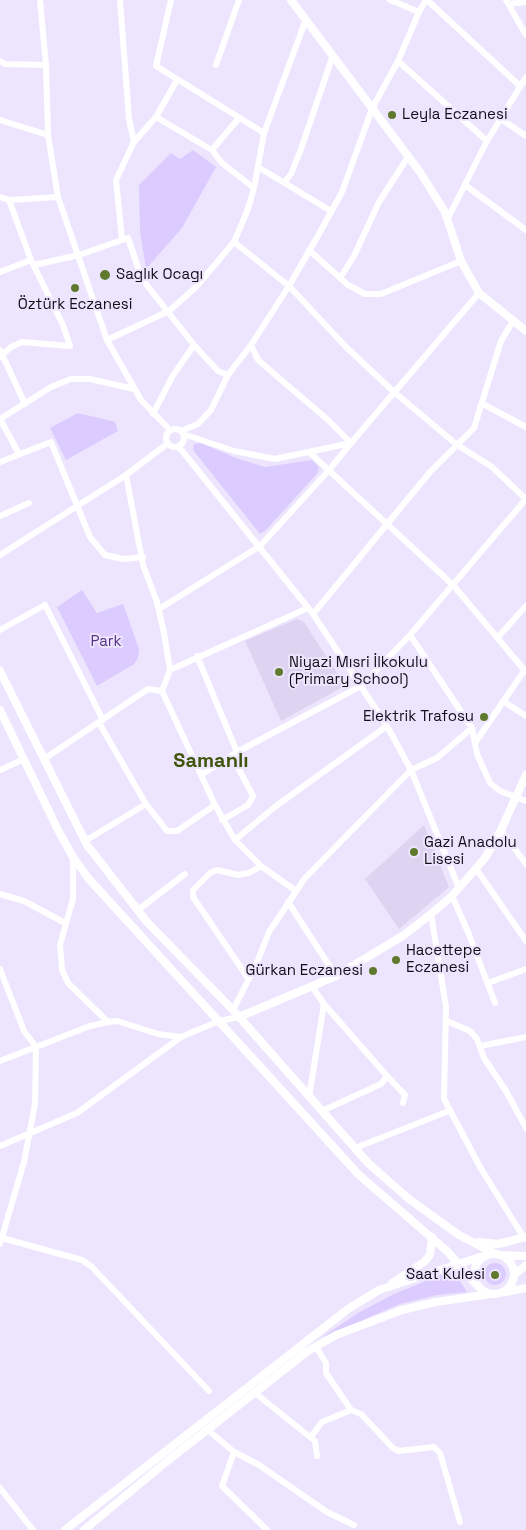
<!DOCTYPE html>
<html>
<head>
<meta charset="utf-8">
<style>
	body { margin:0 }
	canvas { display:block; background:#ede5fe }
</style>
</head>
<body>
<canvas width="526" height="1530"></canvas>
<script>
const context = document.querySelector('canvas').getContext('2d');
context.lineJoin = 'round';
function paint(path, color) {
  context.fillStyle = color;
  context.fill(path, 'evenodd');
}
function toPath(rows) {
  const path = new Path2D();
  for (const r of rows) {
    if (r.length === 3) {
      path.moveTo(r[0] + r[2], r[1]);
      path.arc(r[0], r[1], r[2], 0, 2 * Math.PI);
      continue;
    }
    path.moveTo(r[0], r[1]);
    for (let i = 2; i < r.length; i += 2) path.lineTo(r[i], r[i + 1]);
  }
  return path;
}
function stroke(path, color, width, dash) {
  context.strokeStyle = color;
  context.lineWidth = width;
  context.lineCap = dash ? 'butt' : 'round';
  context.setLineDash(dash || []);
  context.stroke(path);
}
function label(font, color, halo, rows, align = 'center') {
  context.font = font + ' "Space Grotesk",sans-serif';
  context.lineWidth = 4;
  context.setLineDash([]);
  context.textBaseline = 'middle';
  context.strokeStyle = halo;
  context.fillStyle = color;
  for (const [text, x, y, turn = 0] of rows) {
    context.save();
    context.translate(x, y);
    context.rotate((+turn || 0) * Math.PI / 180);
    context.textAlign = isNaN(turn) ? turn : align;
    if (halo) context.strokeText(text, 0, 0);
    context.fillText(text, 0, 0);
    context.restore();
  }
}
paint(toPath([
	[297,619,304,622,343,682,341,688,281,721,245,641],
	[424,825,449,887,399,929,365,879]
]), '#ded4f1');
paint(toPath([
	[193,150,216,167,182,228,146,269,140,232,139,185,171,153,180,159],
	[78,413,115,422,118,431,66,460,50,428],
	[201,443,236,458,265,467,312,460,319,467,317,474,265,531,260,534,193,450,194,444],
	[82,590,97,613,123,604,139,649,138,658,134,664,97,686,57,607],
	[495,1274,11],
	[453,1270,467,1292,437,1295,400,1304,321,1338,358,1313,394,1294]
]), '#dccbfe');
stroke(toPath([
	[40,0,46,65,48,135,58,197,107,340,141,400,170,430],
	[120,0,129,119,134,142],
	[171,0,156,66,264,133],
	[390,0,419,12],
	[427,0,520,86],
	[506,0,526,35],
	[509,4,526,2],
	[0,61,5,64,46,65],
	[398,61,487,141],
	[216,65,239,0],
	[156,117,212,150,222,163,254,188],
	[501,119,526,136],
	[0,120,48,135],
	[212,150,239,118],
	[258,167,331,211],
	[284,183,291,174,301,149,333,55],
	[465,185,526,230],
	[0,197,9,200,58,197],
	[447,220,487,141,526,77],
	[122,239,116,180,134,142,156,117,177,80],
	[234,242,289,286,346,347,394,392,456,444,492,467,526,499],
	[309,250,348,285,365,294,381,294,461,261],
	[34,265,79,255,128,238,142,279,194,345,172,377,153,414],
	[0,272,31,260],
	[340,278,354,256,379,202,408,157],
	[107,340,169,311,196,287,234,242,248,209,254,188,264,133,306,19],
	[194,345,218,371,228,375],
	[0,350,25,404],
	[0,357,11,347,22,342,70,346,63,325,31,260,9,200],
	[483,404,526,427],
	[175,438,9],
	[181,431,198,424,211,410,228,375,251,345,289,286,319,234,342,192,372,109,398,61,419,12,426,0],
	[183,434,234,451,275,459,351,443,479,293],
	[179,447,313,614,387,726,411,770,459,888],
	[310,453,453,585,526,672],
	[19,454,0,419,51,387,71,379,90,379,134,389],
	[0,462,51,442,90,537,105,555,123,559,143,557],
	[126,475,143,565,157,602,164,633,170,670,162,691,215,805,235,840,261,866,296,891],
	[0,516,29,503],
	[0,555,126,475,167,444],
	[159,609,260,546,329,470,351,443,328,420,258,360,251,345],
	[313,614,430,472,474,428,501,341,513,321],
	[0,630,45,605,103,720],
	[410,635,472,728,477,754,490,783,500,791,526,801],
	[498,637,526,606],
	[197,656,237,752,234,755],
	[170,670,308,608],
	[503,701,526,716],
	[99,723,146,804,167,831,177,831,215,805],
	[475,743,524,671],
	[44,759,148,689,162,691],
	[0,770,24,759],
	[201,775,237,752,361,686,410,635,526,499],
	[222,820,248,805,253,796,232,756],
	[501,830,526,864],
	[235,840,276,806,387,726],
	[85,841,146,804],
	[73,857,73,899,60,945,62,970,68,983,108,1022],
	[477,870,526,941],
	[0,894,24,901,65,923],
	[452,896,468,932,495,1003],
	[288,902,336,976],
	[138,910,185,874],
	[431,914,446,1007,444,1099,480,1167,524,1238],
	[0,969,24,1031,36,1047,35,1104,24,1162,0,1244],
	[248,978,193,897,193,890,210,873,217,870,238,875,249,873,261,866],
	[488,983,526,969],
	[313,988,324,1004,387,1076,381,1084,322,1111],
	[233,1010,256,965,269,932,305,878,411,770,437,758,472,728],
	[447,1021,470,1031,477,1039,484,1058,506,1091,526,1128],
	[480,1046,526,1037],
	[0,1061,90,1026,108,1022,117,1021,158,1034,181,1037],
	[387,1076,405,1095,403,1103],
	[309,1097,324,1004],
	[0,1146,77,1113,181,1037,219,1021,239,1017],
	[355,1148,449,1111],
	[2,1238,82,1260,92,1267,209,1391],
	[255,1393,315,1441,317,1456],
	[351,1410,361,1414,393,1448,399,1451,434,1447,440,1453,460,1522],
	[208,1430,234,1452,259,1465,327,1512,354,1525],
	[311,1437,322,1422,351,1410,326,1373,326,1363,316,1347],
	[234,1452,222,1486,267,1530],
	[0,1488,33,1530]
]), '#fff', 6);
stroke(toPath([
	[291,0,420,172,445,212,461,261,479,293,526,331],
	[0,671,87,845,147,922,233,1010,368,1163,409,1199,459,1235,482,1247,499,1255,526,1256],
	[0,710,58,830,73,857,88,878,359,1175,447,1251,475,1283],
	[239,1017,336,976,404,935,431,914,452,896,485,858,501,830,526,775],
	[479,1242,498,1244,526,1237],
	[494,1274,20],
	[514,1275,526,1265],
	[392,1283,424,1262,430,1255,432,1237],
	[506,1292,526,1288],
	[65,1530,348,1309,379,1290,486,1255],
	[84,1530,166,1462,308,1351,336,1335,402,1310,436,1302,491,1294]
]), '#fff', 8);
for (const [x, y, r, color] of [
	[392,115,5,"#5f7a2e"],
	[105,275,6,"#5f7a2e"],
	[75,288,5,"#5f7a2e"],
	[279,672,5,"#5f7a2e"],
	[484,717,5,"#5f7a2e"],
	[414,852,5,"#5f7a2e"],
	[396,960,5,"#5f7a2e"],
	[373,971,5,"#5f7a2e"],
	[495,1275,5,"#5f7a2e"]
]) {
  const dot = new Path2D();
  dot.arc(x, y, r, 0, 2 * Math.PI);
  context.fillStyle = color;
  context.fill(dot);
  stroke(dot, '#ede5fe', 2);
}
label('15px', '#120e18', '#ede5fe', [
	["Leyla Eczanesi",402,115],
	["Saglık Ocagı",116,275],
	["Öztürk Eczanesi",75,305,"center"],
	["Niyazi Mısri İlkokulu",289,663],
	["(Primary School)",289,680],
	["Elektrik Trafosu",474,717,"right"],
	["Gazi Anadolu",424,843],
	["Lisesi",424,860],
	["Hacettepe",406,951],
	["Eczanesi",406,968],
	["Gürkan Eczanesi",363,971,"right"],
	["Saat Kulesi",485,1275,"right"]
], 'left');
label('15px', '#563384', '#ede5fe', [
	["Park",106,642]
]);
label('bold 20px', '#3d5409', '#ede5fe', [
	["Samanlı",211,762]
]);
</script>
</body>
</html>
